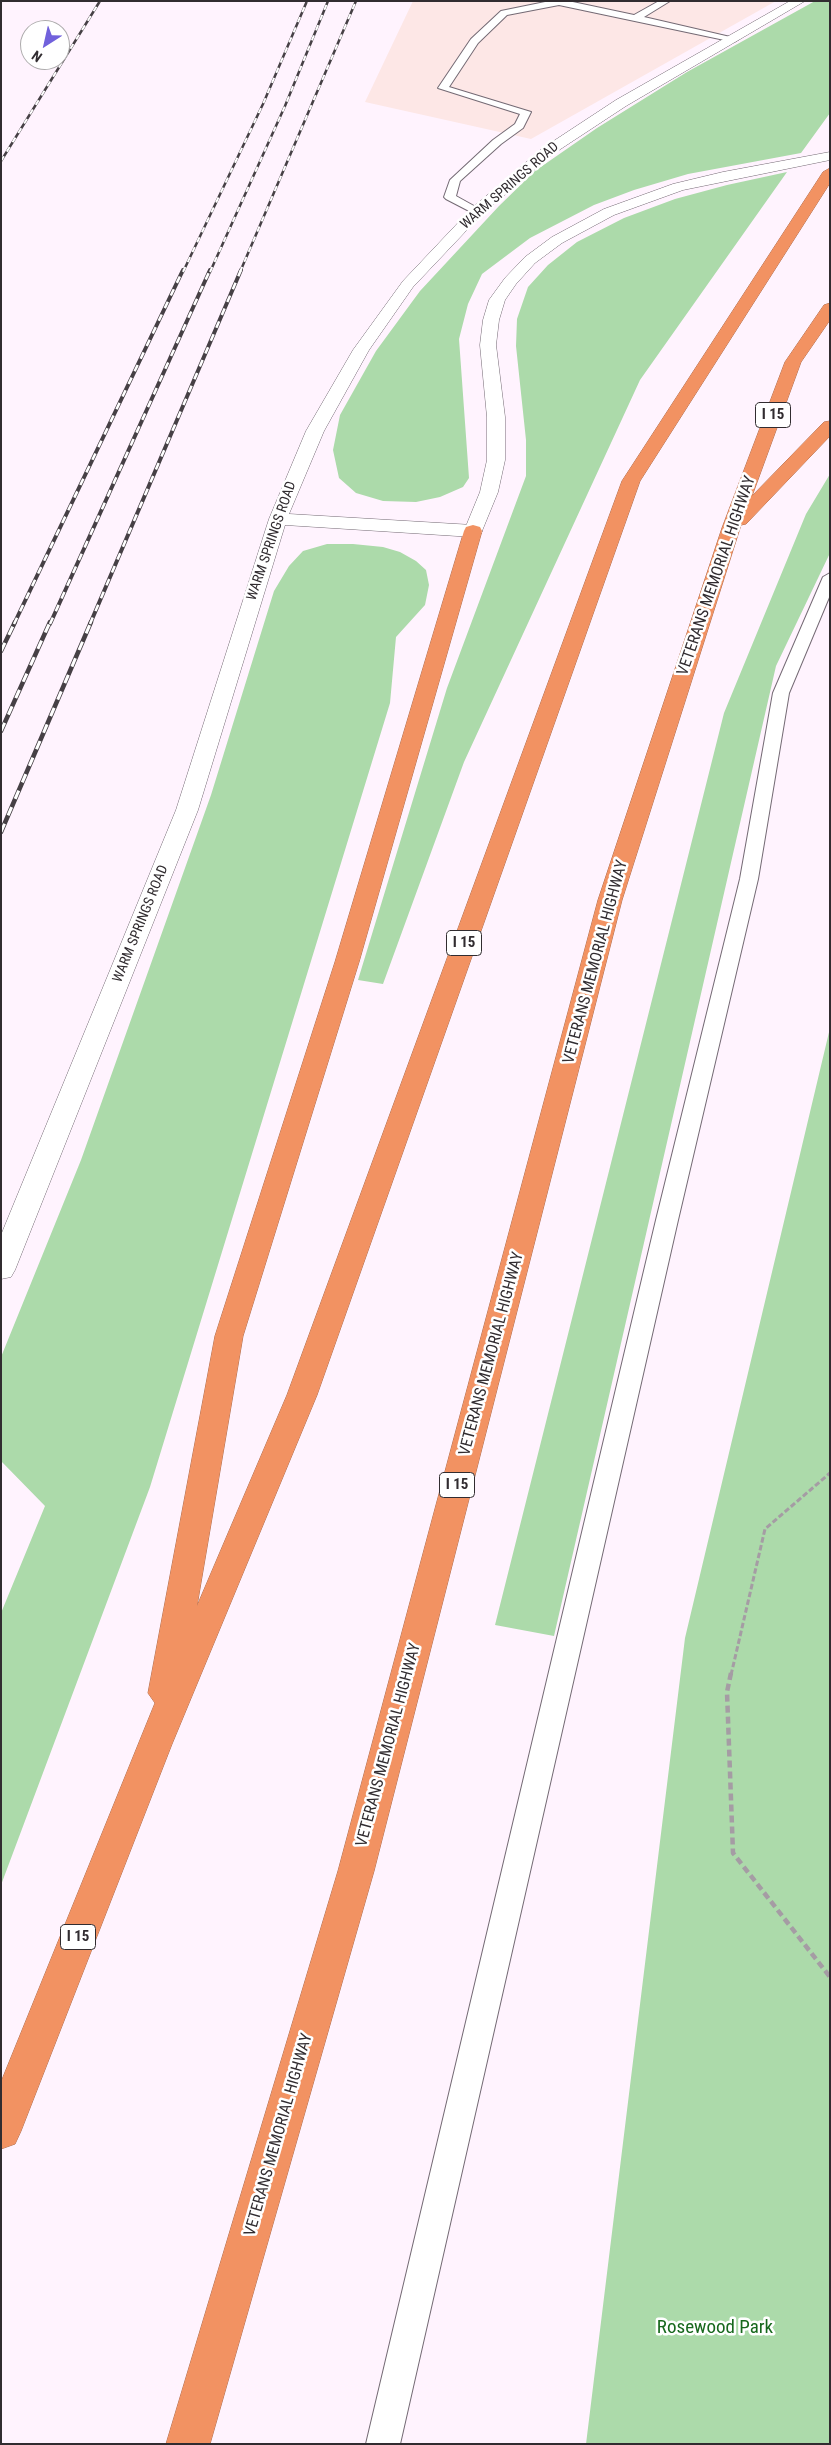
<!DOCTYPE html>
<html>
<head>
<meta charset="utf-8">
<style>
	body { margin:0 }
	#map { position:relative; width:831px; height:2445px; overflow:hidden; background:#fff3fe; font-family:"Roboto Condensed",sans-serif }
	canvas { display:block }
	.frame { position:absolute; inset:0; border:2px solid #312c30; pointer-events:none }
	.north { position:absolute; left:20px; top:20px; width:50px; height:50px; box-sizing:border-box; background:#fff; border:1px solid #adabac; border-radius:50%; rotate:215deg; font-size:14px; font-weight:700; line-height:20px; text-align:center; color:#312c30 }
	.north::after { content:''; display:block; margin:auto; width:18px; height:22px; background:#7161dc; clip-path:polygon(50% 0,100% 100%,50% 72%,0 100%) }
</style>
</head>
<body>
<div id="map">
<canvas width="831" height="2445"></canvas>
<div class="frame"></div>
<div class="north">N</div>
</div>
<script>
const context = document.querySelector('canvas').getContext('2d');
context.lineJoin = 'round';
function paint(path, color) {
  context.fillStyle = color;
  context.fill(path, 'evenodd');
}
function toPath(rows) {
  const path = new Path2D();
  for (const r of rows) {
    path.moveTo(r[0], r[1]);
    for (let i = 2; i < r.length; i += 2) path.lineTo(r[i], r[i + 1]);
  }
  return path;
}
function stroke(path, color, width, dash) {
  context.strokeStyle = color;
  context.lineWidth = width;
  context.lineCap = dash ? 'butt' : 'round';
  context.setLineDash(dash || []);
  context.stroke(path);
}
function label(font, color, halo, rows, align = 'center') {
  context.font = font + ' "Roboto Condensed",sans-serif';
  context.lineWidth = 5;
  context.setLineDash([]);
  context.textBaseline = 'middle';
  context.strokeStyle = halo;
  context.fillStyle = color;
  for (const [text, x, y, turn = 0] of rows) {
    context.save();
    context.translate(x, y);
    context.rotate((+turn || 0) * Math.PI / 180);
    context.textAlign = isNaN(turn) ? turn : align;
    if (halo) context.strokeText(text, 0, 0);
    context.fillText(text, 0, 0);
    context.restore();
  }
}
paint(toPath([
	[413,1,776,1,531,139,365,102]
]), '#fde7e6');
paint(toPath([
	[815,1,830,1,830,113,801,153,688,174,634,190,594,205,530,238,482,274,468,304,459,339,469,478,463,487,440,497,416,502,383,501,356,493,339,478,333,450,340,415,376,351,420,291,499,206,535,171,597,128,687,72],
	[787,172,640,380,464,762,383,984,358,980,447,688,526,476,526,440,516,346,517,319,528,287,548,265,577,242,624,218,675,199,727,185],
	[830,474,830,553,776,666,554,1636,495,1625,724,713,806,514],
	[327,544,353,544,383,547,400,552,416,561,426,570,429,585,425,605,396,637,390,703,150,1487,1,1885,1,1613,45,1506,1,1461,1,1357,81,1160,211,795,274,591,289,566,303,551],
	[830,1028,830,2444,586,2444,685,1638]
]), '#acdaaa');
const service = toPath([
	[550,1,568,1,634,15,659,1,670,1,644,17,739,39,734,42,559,5,507,15,478,43,449,87,531,112,523,128,501,144,460,181,456,196,483,211,481,213,473,213,446,199,444,197,450,180,493,140,515,124,520,114,438,88,471,39,501,11,550,1],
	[830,573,830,595,789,693,758,879,678,1220,400,2444,366,2444,656,1220,740,879,773,693,823,577,830,573]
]);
const minor = toPath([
	[790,1,805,1,626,106,553,154,482,214,413,287,369,350,324,431,289,514,473,525,480,527,482,531,480,535,473,537,285,525,198,810,15,1270,11,1277,1,1279,1,1235,176,810,269,519,306,431,353,350,403,281,472,208,543,148,616,100,790,1]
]);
const secondary = toPath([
	[830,152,830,160,683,190,614,215,562,243,535,263,516,284,505,300,499,320,496,345,505,417,505,460,498,492,482,531,480,535,473,537,466,535,464,531,480,492,487,460,487,417,480,345,483,320,489,300,505,278,525,257,552,237,604,209,673,184,723,172,830,152]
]);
const motorway = toPath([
	[830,168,830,183,640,481,317,1395,172,1744,21,2131,15,2144,1,2149,1,2082,155,1703,148,1693,215,1336,335,962,464,531,466,527,473,525,480,527,482,531,359,962,243,1336,197,1606,287,1395,622,481,823,172,830,168],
	[830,303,830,320,801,362,752,496,824,422,830,421,830,436,746,524,741,525,622,900,374,1871,210,2444,166,2444,338,1871,598,900,722,528,785,362,824,305,830,303]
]);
stroke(service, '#746a74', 2);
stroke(minor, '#746a74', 1);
stroke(secondary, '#746a74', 1);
stroke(motorway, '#ae6e50', 1);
stroke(toPath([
	[731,1675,765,1529,830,1473]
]), '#a59ca4', 3, [5.5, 2.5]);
stroke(toPath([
	[731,1673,727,1692,733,1853,830,1977]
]), '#a59ca4', 4.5, [7, 4]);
paint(service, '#fff');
paint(minor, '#fff');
paint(secondary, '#fff');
paint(motorway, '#f29262');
const railFar2 = toPath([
	[1,161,100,1],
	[183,272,263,104,307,1],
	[210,272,285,106,328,1],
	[240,272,356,1]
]);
const railFar1 = toPath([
	[14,624,183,270],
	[50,624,210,270],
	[90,624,241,270]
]);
const rail = toPath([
	[1,651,15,622],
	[1,731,50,622],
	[1,832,91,622]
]);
stroke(railFar2, '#464045', 2.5);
stroke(railFar1, '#464045', 4);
stroke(rail, '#464045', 4.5);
stroke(railFar2, '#fff', 2, [5.5]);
stroke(railFar1, '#fff', 2.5, [7]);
stroke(rail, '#fff', 3, [9]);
label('14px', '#312c30', '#fff', [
	["WARM SPRINGS ROAD",510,186,-41],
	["WARM SPRINGS ROAD",272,541,-71],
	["WARM SPRINGS ROAD",141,924,-68]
]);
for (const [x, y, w] of [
	[773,415,35],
	[464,943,35],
	[457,1485,35],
	[78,1937,35]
]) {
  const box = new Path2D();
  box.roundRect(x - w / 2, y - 12.5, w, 25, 4);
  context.fillStyle = '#fff';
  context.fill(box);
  stroke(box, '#312c30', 1);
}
label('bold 15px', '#312c30', null, [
	["I 15",773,415],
	["I 15",464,943],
	["I 15",457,1485],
	["I 15",78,1937]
]);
label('16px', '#312c30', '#fff', [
	["VETERANS MEMORIAL HIGHWAY",717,576,-71],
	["VETERANS MEMORIAL HIGHWAY",596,962,-75],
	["VETERANS MEMORIAL HIGHWAY",492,1354,-75],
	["VETERANS MEMORIAL HIGHWAY",389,1745,-75],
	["VETERANS MEMORIAL HIGHWAY",279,2135,-74]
]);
label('19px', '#17681d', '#fff', [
	["Rosewood Park",715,2328]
]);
</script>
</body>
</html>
